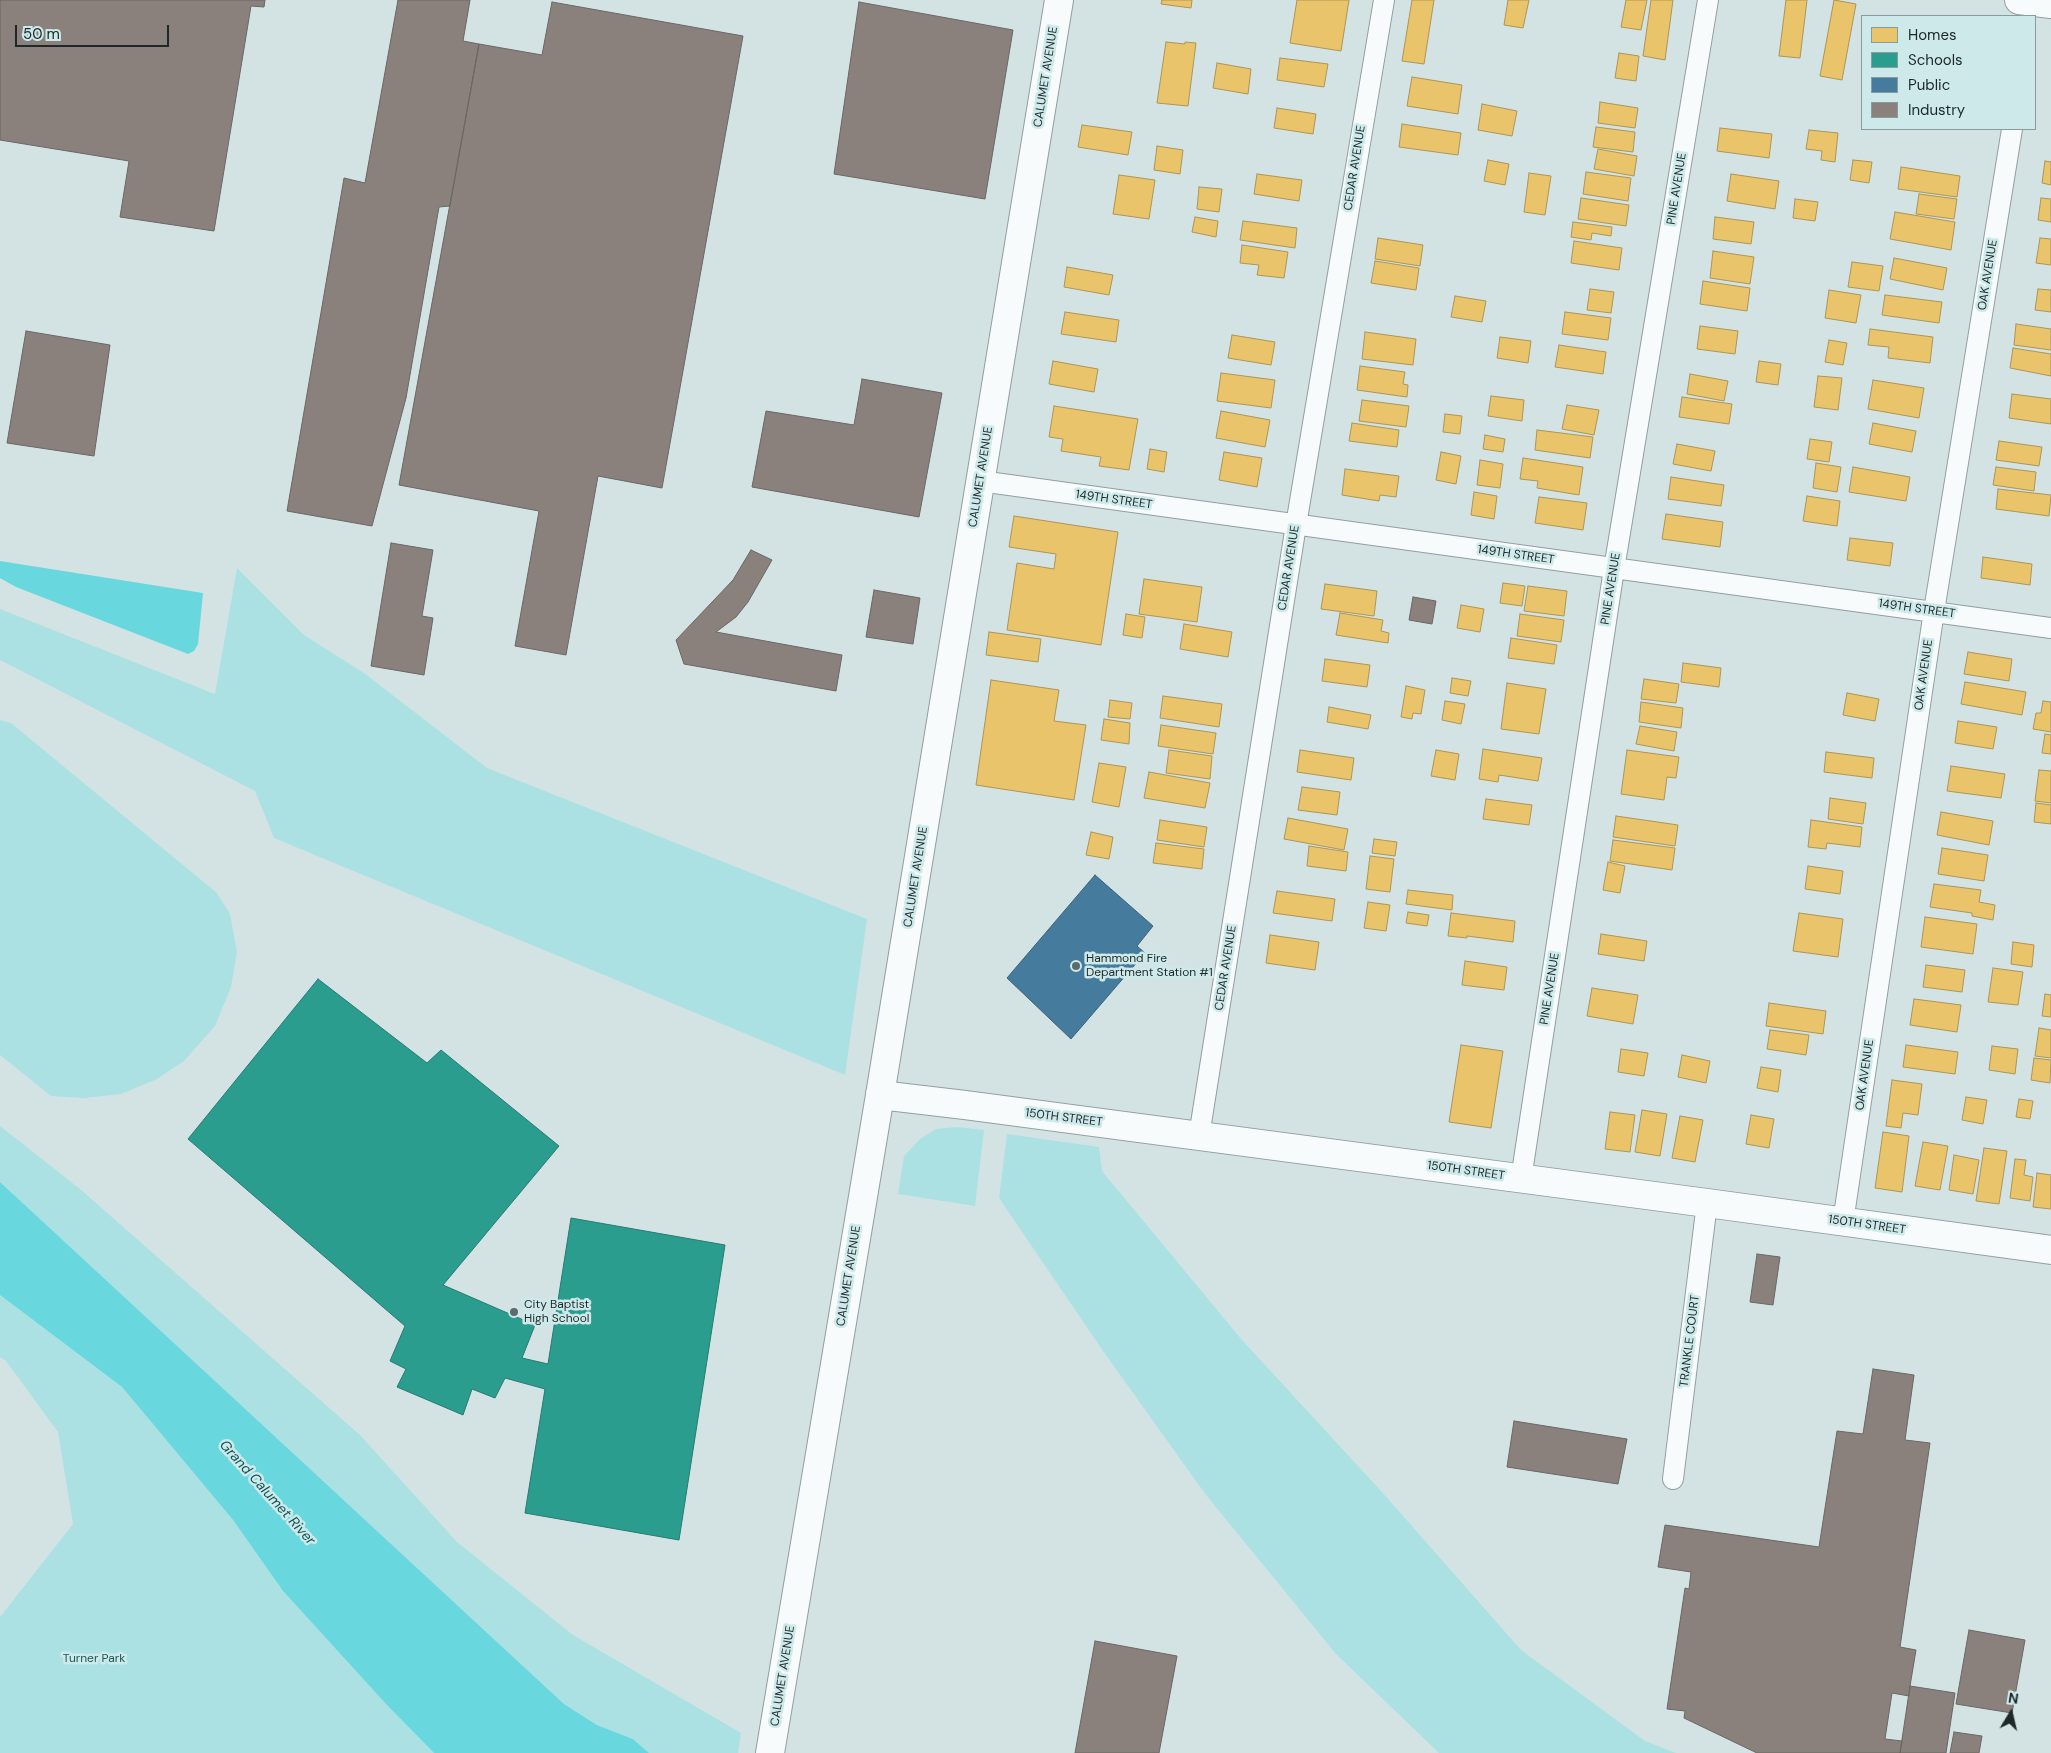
<!DOCTYPE html>
<html>
<head>
<meta charset="utf-8">
<style>
	body { margin:0 }
	#map { position:relative; width:2051px; height:1753px; overflow:hidden; background:#d3e3e4; font-family:"DM Sans",sans-serif }
	canvas { display:block }
	.legend { position:absolute; left:1861px; top:15px; width:175px; height:115px; box-sizing:border-box; background:#cde9ea; border:1px solid #879c9c; margin:0; padding:6px 9px; list-style:none; font-size:15px; color:#1e2828 }
	.legend li { display:flex; align-items:center; gap:10px; height:25px }
	.legend b { width:25px; border:1px solid #879c9c }
	.north { position:absolute; left:1986px; top:1688px; width:50px; height:50px; -webkit-text-stroke:4px #cde9ea; paint-order:stroke; rotate:9deg; font-size:14px; font-weight:700; line-height:20px; text-align:center; color:#1e2828 }
	.north::after { content:''; display:block; margin:auto; width:18px; height:22px; background:#1e2828; clip-path:polygon(50% 0,100% 100%,50% 72%,0 100%) }
	.scale { position:absolute; left:15px; top:25px; width:154px; height:22px; box-sizing:border-box; border:2px solid #1e2828; border-top:0; padding-left:6px; font-size:15px; line-height:18px; white-space:nowrap; color:#1e2828; -webkit-text-stroke:4px #cde9ea; paint-order:stroke }
</style>
</head>
<body>
<div id="map">
<canvas width="2051" height="1753"></canvas>
<ul class="legend">
<li><b style="height:14px;background:#e9c46a"></b>Homes</li>
<li><b style="height:14px;background:#2a9d8f"></b>Schools</li>
<li><b style="height:14px;background:#457b9d"></b>Public</li>
<li><b style="height:14px;background:#8a817c"></b>Industry</li>
</ul>
<div class="north">N</div>
<div class="scale">50 m</div>
</div>
<script>
const context = document.querySelector('canvas').getContext('2d');
context.lineJoin = 'round';
function paint(path, color) {
  context.fillStyle = color;
  context.fill(path, 'evenodd');
}
function toPath(rows) {
  const path = new Path2D();
  for (const r of rows) {
    path.moveTo(r[0], r[1]);
    for (let i = 2; i < r.length; i += 2) path.lineTo(r[i], r[i + 1]);
  }
  return path;
}
function stroke(path, color, width, dash) {
  context.strokeStyle = color;
  context.lineWidth = width;
  context.lineCap = dash ? 'butt' : 'round';
  context.setLineDash(dash || []);
  context.stroke(path);
}
function label(font, color, halo, rows, align = 'center') {
  context.font = font + ' "DM Sans",sans-serif';
  context.lineWidth = 5;
  context.setLineDash([]);
  context.textBaseline = 'middle';
  context.strokeStyle = halo;
  context.fillStyle = color;
  for (const [text, x, y, turn = 0] of rows) {
    context.save();
    context.translate(x, y);
    context.rotate((+turn || 0) * Math.PI / 180);
    context.textAlign = isNaN(turn) ? turn : align;
    if (halo) context.strokeText(text, 0, 0);
    context.fillText(text, 0, 0);
    context.restore();
  }
}
paint(toPath([
	[237,568,304,635,364,673,487,768,867,919,845,1075,274,838,255,791,0,660,0,609,215,694],
	[0,720,11,723,217,893,230,914,237,952,231,987,215,1026,184,1061,157,1079,121,1094,84,1098,51,1096,0,1055],
	[0,1126,80,1189,360,1435,457,1542,573,1635,741,1733,738,1753,649,1753,633,1739,597,1725,564,1704,0,1182],
	[957,1127,984,1130,975,1206,898,1194,904,1156,920,1139,936,1129],
	[1007,1134,1099,1147,1102,1171,1242,1340,1382,1492,1521,1650,1645,1741,1676,1753,1439,1753,1336,1654,1206,1495,1103,1351,999,1198],
	[0,1295,122,1387,233,1520,283,1591,386,1704,434,1753,0,1753,0,1617,73,1524,58,1432,6,1361,0,1357]
]), '#ace1e3');
paint(toPath([
	[0,561,203,593,198,644,194,651,188,654,16,587,0,578],
	[0,1182,564,1704,597,1725,633,1739,649,1753,434,1753,386,1704,283,1591,233,1520,122,1387,0,1295]
]), '#68d8de');
const homes = toPath([
	[1162,0,1192,0,1191,8,1161,4,1162,0],
	[1297,0,1349,0,1341,51,1290,43,1297,0],
	[1412,0,1434,0,1424,64,1402,61,1412,0],
	[1508,0,1529,0,1523,28,1504,25,1508,0],
	[1626,0,1647,0,1641,30,1621,27,1626,0],
	[1651,0,1673,0,1665,60,1643,56,1651,0],
	[1786,0,1807,0,1800,58,1779,56,1786,0],
	[1834,0,1856,4,1842,80,1820,76,1834,0],
	[1166,42,1185,44,1185,42,1196,43,1188,106,1157,103,1166,42],
	[1619,53,1639,56,1636,81,1615,78,1619,53],
	[1280,58,1328,64,1324,87,1277,80,1280,58],
	[1217,63,1251,69,1248,94,1213,88,1217,63],
	[1412,77,1462,85,1458,114,1407,106,1412,77],
	[1600,102,1638,108,1635,128,1598,123,1600,102],
	[1482,104,1517,111,1512,136,1478,130,1482,104],
	[1277,108,1316,114,1313,134,1274,128,1277,108],
	[1402,124,1461,133,1458,155,1399,147,1402,124],
	[1082,125,1132,132,1128,155,1078,147,1082,125],
	[1596,127,1635,132,1633,152,1593,147,1596,127],
	[1720,128,1772,134,1769,158,1717,151,1720,128],
	[1809,130,1838,133,1835,162,1821,160,1822,151,1806,149,1809,130],
	[1157,146,1183,150,1180,174,1154,170,1157,146],
	[1598,149,1637,156,1634,176,1594,169,1598,149],
	[1488,160,1509,164,1505,185,1484,181,1488,160],
	[1853,160,1872,162,1869,183,1850,180,1853,160],
	[2045,161,2051,162,2051,185,2042,183,2045,161],
	[1901,167,1960,176,1957,197,1898,189,1901,167],
	[1586,172,1631,178,1628,201,1583,194,1586,172],
	[1529,173,1551,176,1545,215,1524,212,1529,173],
	[1257,174,1302,180,1299,201,1254,194,1257,174],
	[1731,174,1779,181,1775,209,1727,201,1731,174],
	[1119,175,1155,180,1149,219,1113,214,1119,175],
	[1199,187,1222,189,1219,212,1197,209,1199,187],
	[1919,194,1957,199,1954,219,1916,214,1919,194],
	[1581,198,1629,205,1626,226,1578,219,1581,198],
	[2041,198,2051,199,2051,222,2038,220,2041,198],
	[1795,199,1818,202,1815,221,1793,218,1795,199],
	[1895,212,1955,222,1951,250,1890,239,1895,212],
	[1195,217,1218,221,1216,237,1192,232,1195,217],
	[1715,217,1754,222,1751,244,1713,239,1715,217],
	[1243,221,1297,228,1295,248,1240,240,1243,221],
	[1573,222,1612,227,1611,236,1592,233,1591,240,1571,237,1573,222],
	[1378,238,1423,245,1420,266,1375,259,1378,238],
	[2040,238,2051,239,2051,265,2036,263,2040,238],
	[1574,241,1622,248,1619,270,1571,263,1574,241],
	[1242,245,1288,252,1284,278,1257,275,1259,265,1240,263,1242,245],
	[1713,251,1754,257,1750,284,1710,278,1713,251],
	[1894,258,1947,268,1943,290,1890,279,1894,258],
	[1375,261,1419,268,1416,290,1371,283,1375,261],
	[1852,262,1883,266,1879,291,1848,287,1852,262],
	[1067,267,1113,275,1109,295,1064,287,1067,267],
	[1703,281,1750,288,1747,311,1700,304,1703,281],
	[1590,289,1614,292,1611,313,1587,310,1590,289],
	[2038,289,2051,290,2051,312,2035,310,2038,289],
	[1829,290,1861,295,1856,323,1825,318,1829,290],
	[1885,295,1942,302,1939,323,1882,315,1885,295],
	[1455,296,1486,301,1482,322,1451,317,1455,296],
	[1065,312,1119,320,1116,342,1061,334,1065,312],
	[1565,312,1611,318,1608,340,1562,334,1565,312],
	[2016,324,2051,329,2051,350,2014,345,2016,324],
	[1700,326,1738,331,1735,354,1697,349,1700,326],
	[1870,329,1933,337,1930,363,1888,358,1889,347,1868,345,1870,329],
	[1365,332,1416,339,1413,365,1362,359,1365,332],
	[1232,335,1275,342,1271,365,1228,358,1232,335],
	[1500,337,1531,341,1528,363,1497,358,1500,337],
	[1829,340,1847,343,1843,365,1825,362,1829,340],
	[1559,345,1606,352,1603,374,1555,367,1559,345],
	[2013,348,2051,354,2051,376,2010,368,2013,348],
	[1053,361,1098,369,1094,392,1049,384,1053,361],
	[1759,361,1781,364,1778,385,1756,382,1759,361],
	[1360,366,1405,372,1403,384,1408,385,1407,397,1357,390,1360,366],
	[1221,373,1275,380,1271,408,1217,401,1221,373],
	[1690,374,1728,381,1724,401,1687,394,1690,374],
	[1818,376,1842,378,1838,410,1814,407,1818,376],
	[1873,380,1924,388,1919,418,1868,409,1873,380],
	[2012,394,2051,399,2051,424,2009,418,2012,394],
	[1491,396,1524,400,1522,421,1488,416,1491,396],
	[1682,397,1732,404,1729,424,1679,417,1682,397],
	[1362,400,1409,406,1406,427,1359,421,1362,400],
	[1567,405,1599,410,1594,435,1562,429,1567,405],
	[1054,406,1138,419,1129,470,1099,466,1101,457,1061,451,1063,439,1049,437,1054,406],
	[1221,411,1270,420,1265,447,1216,438,1221,411],
	[1445,414,1462,416,1460,434,1443,432,1445,414],
	[1352,423,1399,430,1397,447,1349,441,1352,423],
	[1873,423,1916,431,1912,452,1869,444,1873,423],
	[1537,430,1593,437,1590,458,1535,450,1537,430],
	[1485,435,1505,439,1503,452,1483,449,1485,435],
	[1810,439,1832,442,1829,462,1807,459,1810,439],
	[1999,441,2042,447,2039,466,1996,460,1999,441],
	[1677,444,1715,451,1711,471,1673,464,1677,444],
	[1150,449,1167,452,1164,472,1147,469,1150,449],
	[1224,452,1262,458,1257,487,1219,480,1224,452],
	[1441,452,1461,456,1456,484,1436,480,1441,452],
	[1523,458,1583,467,1579,495,1537,488,1538,481,1520,479,1523,458],
	[1480,460,1503,464,1500,488,1477,485,1480,460],
	[1816,463,1841,467,1837,492,1813,488,1816,463],
	[1853,467,1910,477,1906,501,1849,492,1853,467],
	[1996,467,2036,472,2034,491,1993,485,1996,467],
	[1345,469,1399,476,1396,497,1380,495,1379,501,1342,495,1345,469],
	[1671,477,1724,485,1721,506,1668,499,1671,477],
	[1998,489,2051,495,2049,516,1996,509,1998,489],
	[1474,492,1497,496,1494,519,1471,515,1474,492],
	[1807,496,1840,501,1837,526,1803,521,1807,496],
	[1539,497,1587,503,1583,530,1535,523,1539,497],
	[1666,514,1723,522,1720,547,1662,539,1666,514],
	[1014,516,1118,532,1101,645,1007,630,1017,563,1054,569,1056,554,1009,547,1014,516],
	[1850,538,1893,543,1890,566,1847,560,1850,538],
	[1983,557,2032,564,2030,585,1981,578,1983,557],
	[1144,579,1202,587,1197,622,1139,614,1144,579],
	[1503,583,1525,586,1522,606,1500,603,1503,583],
	[1325,584,1377,591,1374,616,1321,609,1325,584],
	[1528,586,1567,591,1564,616,1524,611,1528,586],
	[1461,605,1484,609,1480,632,1457,628,1461,605],
	[1340,613,1383,620,1381,631,1389,633,1388,643,1336,635,1340,613],
	[1126,614,1145,617,1142,638,1123,635,1126,614],
	[1520,614,1564,620,1561,642,1517,636,1520,614],
	[1184,624,1232,632,1228,657,1180,649,1184,624],
	[989,632,1041,639,1038,662,986,655,989,632],
	[1511,638,1557,645,1554,664,1508,658,1511,638],
	[1968,652,2012,659,2009,681,1964,674,1968,652],
	[1325,659,1370,665,1367,687,1322,681,1325,659],
	[1683,663,1721,668,1719,687,1681,682,1683,663],
	[1452,678,1471,681,1468,696,1450,693,1452,678],
	[1644,679,1679,684,1676,703,1641,699,1644,679],
	[991,680,1059,690,1054,721,1086,725,1074,800,976,785,991,680],
	[1965,682,2026,692,2022,715,1961,704,1965,682],
	[1507,683,1546,689,1539,734,1501,729,1507,683],
	[1406,686,1425,690,1421,714,1413,713,1412,719,1401,717,1406,686],
	[1847,693,1879,699,1875,721,1843,715,1847,693],
	[1163,696,1222,704,1219,727,1160,718,1163,696],
	[1110,700,1132,703,1130,719,1108,717,1110,700],
	[1445,701,1465,704,1461,724,1442,720,1445,701],
	[2043,701,2051,702,2051,732,2033,729,2036,713,2041,713,2043,701],
	[1641,702,1683,708,1681,728,1639,722,1641,702],
	[1329,707,1371,715,1368,729,1327,722,1329,707],
	[1104,719,1130,723,1129,744,1101,740,1104,719],
	[1958,721,1997,727,1993,749,1955,743,1958,721],
	[1161,725,1216,733,1213,754,1158,746,1161,725],
	[1640,726,1677,732,1674,751,1636,744,1640,726],
	[2045,734,2051,735,2051,754,2042,753,2045,734],
	[1483,749,1542,758,1538,781,1499,775,1498,782,1479,779,1483,749],
	[1169,750,1212,756,1210,779,1166,773,1169,750],
	[1300,750,1354,758,1351,780,1297,772,1300,750],
	[1436,750,1459,754,1455,780,1431,776,1436,750],
	[1627,750,1679,757,1676,778,1667,777,1664,800,1621,794,1627,750],
	[1826,752,1874,758,1872,778,1824,772,1826,752],
	[1099,763,1126,767,1119,807,1092,802,1099,763],
	[1951,766,2005,774,2001,798,1947,791,1951,766],
	[2039,770,2051,771,2051,803,2035,801,2039,770],
	[1149,772,1210,783,1205,808,1144,798,1149,772],
	[1302,787,1340,792,1337,815,1298,810,1302,787],
	[1830,798,1866,803,1863,824,1828,819,1830,798],
	[1486,799,1532,805,1529,825,1483,819,1486,799],
	[2036,803,2051,805,2051,824,2034,822,2036,803],
	[1941,812,1993,821,1989,845,1937,835,1941,812],
	[1616,816,1678,825,1675,846,1613,837,1616,816],
	[1288,818,1348,829,1344,850,1284,839,1288,818],
	[1160,820,1207,827,1204,847,1157,840,1160,820],
	[1811,820,1862,827,1860,847,1827,843,1826,849,1808,847,1811,820],
	[1091,832,1113,837,1109,859,1086,855,1091,832],
	[1374,839,1397,842,1395,856,1372,853,1374,839],
	[1613,840,1675,848,1672,870,1610,861,1613,840],
	[1156,843,1204,849,1202,869,1153,863,1156,843],
	[1309,846,1348,852,1346,871,1307,866,1309,846],
	[1942,848,1988,855,1984,881,1938,874,1942,848],
	[1370,856,1394,859,1390,892,1366,889,1370,856],
	[1608,862,1625,866,1620,893,1603,890,1608,862],
	[1808,866,1843,871,1840,894,1805,889,1808,866],
	[1934,884,1981,890,1979,902,1995,905,1993,920,1972,916,1972,913,1930,907,1934,884],
	[1408,890,1453,895,1452,910,1406,904,1408,890],
	[1277,891,1335,899,1332,921,1273,913,1277,891],
	[1368,902,1390,905,1386,931,1364,928,1368,902],
	[1408,912,1429,915,1427,926,1406,923,1408,912],
	[1451,913,1515,921,1513,942,1467,936,1467,938,1448,936,1451,913],
	[1799,913,1843,919,1838,957,1793,951,1799,913],
	[1925,917,1977,924,1973,954,1921,947,1925,917],
	[1601,934,1647,941,1644,961,1598,954,1601,934],
	[1270,935,1319,942,1315,970,1266,963,1270,935],
	[2013,942,2034,945,2032,967,2011,964,2013,942],
	[1465,961,1507,967,1504,990,1462,985,1465,961],
	[1926,965,1965,970,1962,992,1923,987,1926,965],
	[1993,968,2023,972,2018,1005,1988,1002,1993,968],
	[1592,988,1638,995,1633,1024,1587,1016,1592,988],
	[2045,994,2051,995,2051,1017,2042,1016,2045,994],
	[1914,999,1961,1005,1957,1032,1910,1025,1914,999],
	[1769,1003,1826,1011,1823,1034,1766,1026,1769,1003],
	[2039,1028,2051,1030,2051,1058,2035,1056,2039,1028],
	[1770,1030,1809,1035,1806,1055,1767,1049,1770,1030],
	[1461,1045,1503,1051,1491,1128,1449,1122,1461,1045],
	[1906,1045,1958,1052,1955,1074,1903,1067,1906,1045],
	[1992,1046,2018,1049,2015,1074,1989,1070,1992,1046],
	[1621,1049,1648,1053,1644,1076,1618,1072,1621,1049],
	[1682,1055,1710,1061,1706,1083,1678,1077,1682,1055],
	[2034,1058,2051,1060,2050,1083,2031,1080,2034,1058],
	[1761,1067,1781,1070,1778,1092,1757,1088,1761,1067],
	[1892,1080,1922,1084,1918,1115,1903,1113,1901,1128,1886,1126,1892,1080],
	[1966,1097,1987,1100,1983,1124,1962,1120,1966,1097],
	[2019,1099,2033,1101,2030,1119,2016,1117,2019,1099],
	[1642,1110,1667,1114,1660,1156,1635,1152,1642,1110],
	[1610,1112,1635,1115,1630,1152,1605,1149,1610,1112],
	[1751,1115,1774,1119,1769,1148,1746,1144,1751,1115],
	[1680,1116,1703,1120,1695,1162,1672,1158,1680,1116],
	[1883,1132,1909,1136,1902,1192,1875,1188,1883,1132],
	[1923,1142,1948,1146,1940,1190,1915,1186,1923,1142],
	[1984,1148,2007,1151,1999,1204,1976,1201,1984,1148],
	[1954,1155,1979,1160,1973,1194,1949,1190,1954,1155],
	[2015,1159,2026,1160,2024,1175,2033,1177,2030,1201,2010,1198,2015,1159],
	[2037,1173,2051,1175,2051,1209,2033,1207,2037,1173]
]);
paint(homes, '#e9c46a');
stroke(homes, '#ac9556', 1);
const schools = toPath([
	[318,979,427,1063,441,1050,559,1146,443,1285,535,1325,522,1358,548,1364,571,1218,725,1245,679,1540,525,1513,545,1389,505,1378,495,1398,472,1389,463,1415,397,1387,406,1369,390,1361,405,1326,188,1139,318,979]
]);
paint(schools, '#2a9d8f');
stroke(schools, '#267a70', 1);
const public = toPath([
	[1095,875,1153,926,1137,946,1145,953,1071,1039,1007,978,1095,875]
]);
paint(public, '#457b9d');
stroke(public, '#39627a', 1);
const industry = toPath([
	[0,0,265,0,264,7,251,6,214,231,120,217,129,161,0,140,0,0],
	[398,0,470,0,463,41,479,44,450,206,439,207,406,398,372,526,287,511,344,178,365,183,398,0],
	[552,2,743,36,662,488,598,476,566,655,515,646,539,511,399,485,479,44,542,55,552,2],
	[859,2,1013,30,985,199,834,174,859,2],
	[26,331,110,345,94,456,7,443,26,331],
	[862,379,942,393,919,517,752,487,766,411,854,425,862,379],
	[391,543,433,550,422,616,433,618,424,675,371,666,391,543],
	[751,550,772,560,748,602,736,617,716,632,842,655,836,691,684,664,676,640,733,580,751,550],
	[874,590,920,598,913,644,866,637,874,590],
	[1413,597,1436,601,1432,624,1409,620,1413,597],
	[1757,1254,1780,1257,1773,1305,1750,1302,1757,1254],
	[1873,1369,1914,1375,1905,1440,1930,1443,1900,1647,1916,1650,1910,1686,1909,1696,1892,1693,1885,1739,1902,1741,1900,1753,1757,1753,1684,1718,1685,1711,1667,1709,1685,1588,1689,1589,1691,1572,1658,1567,1665,1525,1819,1547,1837,1431,1863,1434,1873,1369],
	[1514,1421,1627,1439,1618,1484,1507,1467,1514,1421],
	[1969,1630,2025,1640,2012,1713,1956,1704,1969,1630],
	[1095,1641,1177,1656,1159,1753,1075,1753,1095,1641],
	[1910,1686,1955,1693,1946,1753,1900,1753,1910,1686],
	[1954,1732,1982,1736,1979,1753,1950,1753,1954,1732]
]);
paint(industry, '#8a817c');
stroke(industry, '#6a6663', 1);
const street = toPath([
	[980,481,2051,628],
	[1199,1136,1296,525,1384,0],
	[1521,1179,1614,569,1708,0],
	[1843,1222,1934,611,2012,129],
	[1673,1479,1707,1203]
]);
const secondary = toPath([
	[2019,0,2051,4],
	[880,1095,965,1105,1707,1203,2051,1250]
]);
const primary = toPath([
	[770,1753,880,1095,1059,0]
]);
stroke(street, '#929e9f', 22);
stroke(secondary, '#929e9f', 30);
stroke(primary, '#929e9f', 30);
stroke(street, '#f8fbfb', 20);
stroke(secondary, '#f8fbfb', 28);
stroke(primary, '#f8fbfb', 28);
for (const [x, y, r, color] of [
	[1076,966,5,"#5d696a"],
	[514,1312,5,"#5d696a"]
]) {
  const dot = new Path2D();
  dot.arc(x, y, r, 0, 2 * Math.PI);
  context.fillStyle = color;
  context.fill(dot);
  stroke(dot, '#cde9ea', 2);
}
label('12px', '#1e2828', '#cde9ea', [
	["CALUMET AVENUE",1046,77,-81],
	["CEDAR AVENUE",1355,168,-81],
	["PINE AVENUE",1677,189,-81],
	["OAK AVENUE",1988,275,-81],
	["CALUMET AVENUE",981,477,-81],
	["149TH STREET",1114,500,8],
	["149TH STREET",1516,555,8],
	["CEDAR AVENUE",1289,568,-81],
	["PINE AVENUE",1611,589,-81],
	["149TH STREET",1917,609,8],
	["OAK AVENUE",1924,675,-82],
	["CALUMET AVENUE",916,877,-81],
	["CEDAR AVENUE",1226,968,-81],
	["PINE AVENUE",1550,989,-81],
	["OAK AVENUE",1865,1075,-82],
	["150TH STREET",1064,1118,7],
	["150TH STREET",1466,1171,8],
	["150TH STREET",1867,1225,8],
	["CALUMET AVENUE",849,1276,-81],
	["TRANKLE COURT",1690,1341,-83],
	["CALUMET AVENUE",783,1676,-81]
]);
label('12px', '#1e2828', '#cde9ea', [
	["Hammond Fire",1086,959],
	["Department Station #1",1086,973],
	["City Baptist",524,1305],
	["High School",524,1319]
], 'left');
label('12px', '#1a585b', '#cde9ea', [
	["Turner Park",94,1659]
]);
label('italic 14px', '#125255', '#cde9ea', [
	["Grand Calumet River",267,1493,48]
]);
</script>
</body>
</html>
